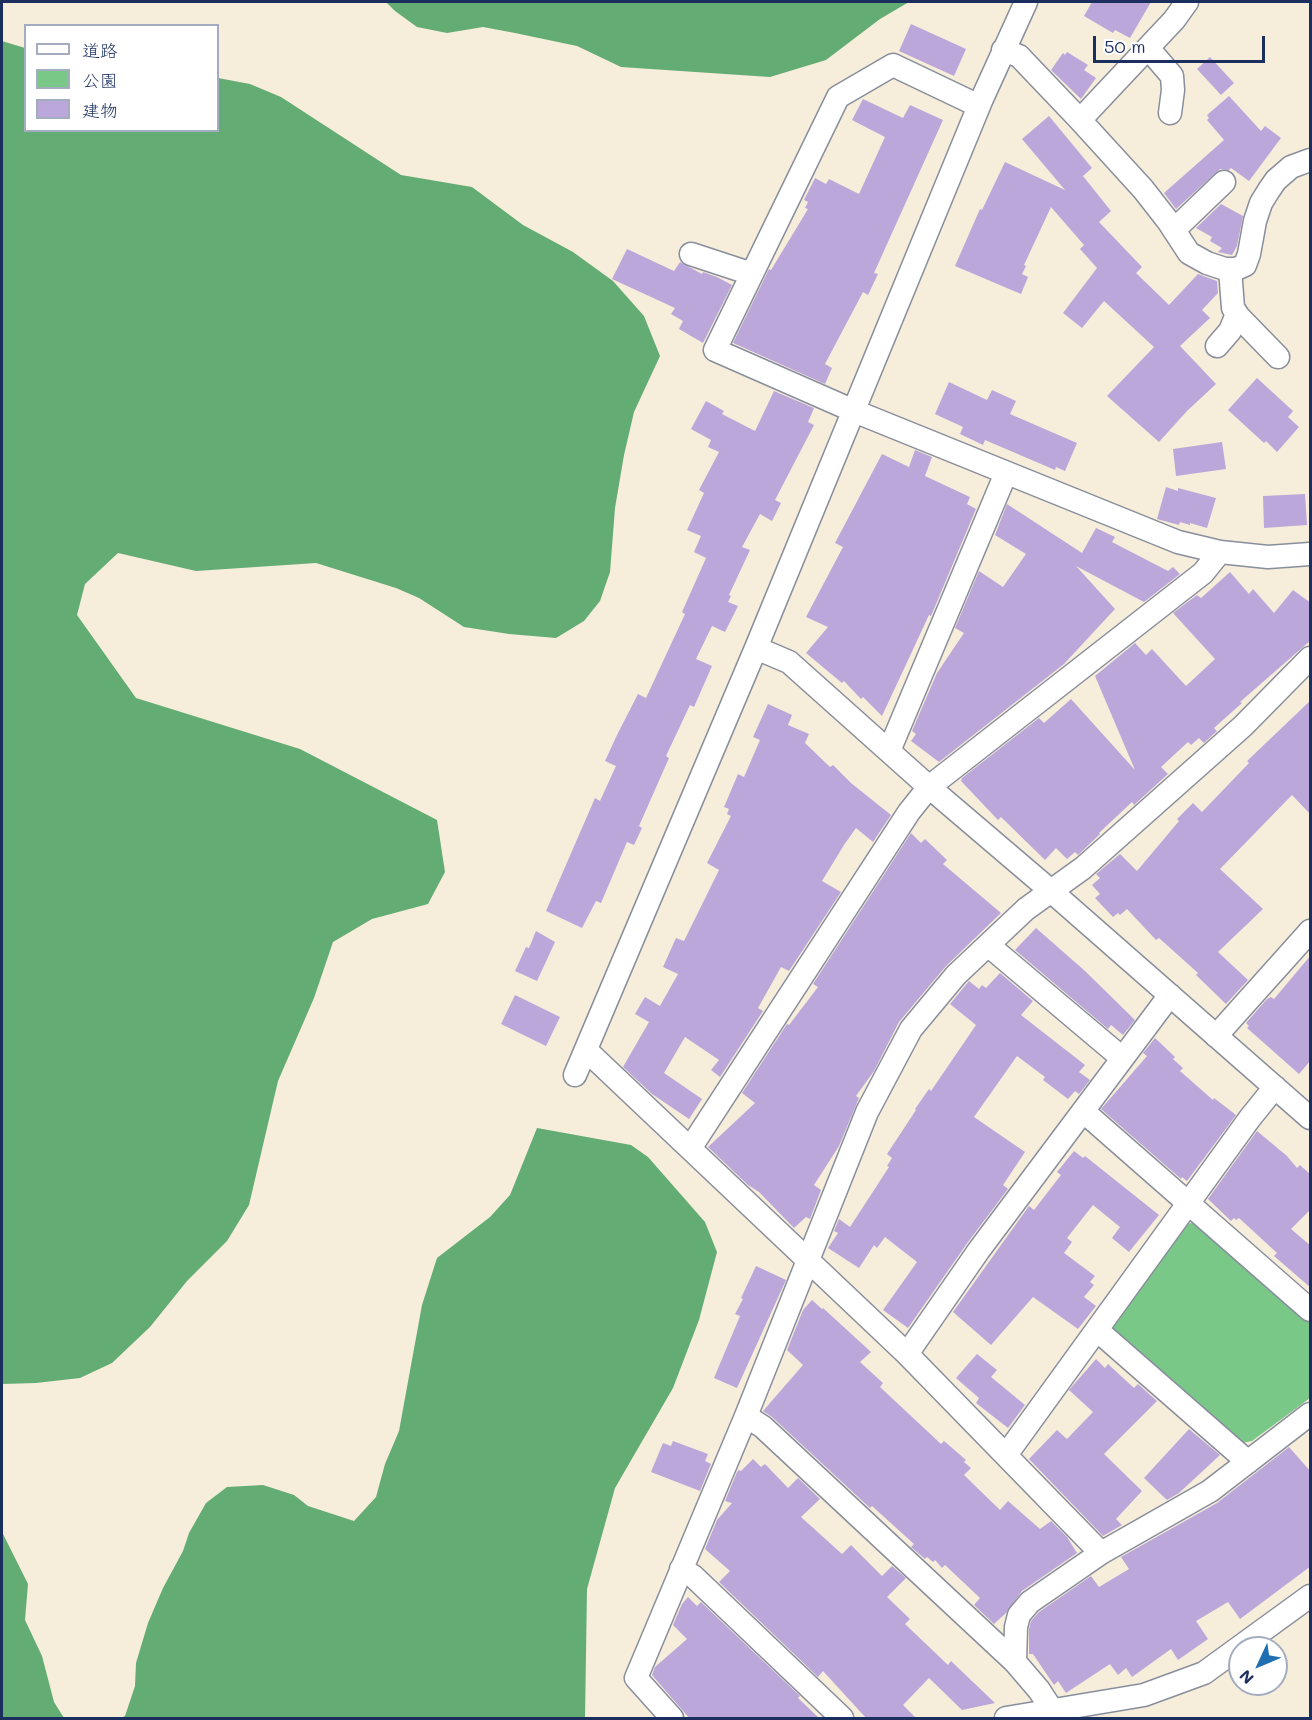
<!DOCTYPE html>
<html>
<head>
<meta charset="utf-8">
<style>
	body { margin:0 }
	#map { position:relative; width:1312px; height:1720px; overflow:hidden; background:#f6eddb; font-family:Mali,"Klee One",sans-serif }
	canvas { display:block }
	.frame { position:absolute; inset:0; border:3px solid #1b2f5e; pointer-events:none }
	.legend { position:absolute; left:24px; top:24px; width:195px; height:108px; box-sizing:border-box; background:#fff; border:2px solid #a4acbf; margin:0; padding:8px 10px; list-style:none; font-size:18px; color:#1b2f5e }
	.legend li { display:flex; align-items:center; gap:12px; height:30px }
	.legend b { width:30px; border:2px solid #a4acbf }
	.north { position:absolute; left:1228px; top:1636px; width:60px; height:60px; box-sizing:border-box; background:#fff; border:2px solid #a4acbf; border-radius:50%; rotate:226deg; font-size:16px; font-weight:700; line-height:24px; text-align:center; color:#1b2f5e }
	.north::after { content:''; display:block; margin:auto; width:21px; height:27px; background:#1f6fb2; clip-path:polygon(50% 0,100% 100%,50% 72%,0 100%) }
	.scale { position:absolute; left:1093px; top:36px; width:172px; height:27px; box-sizing:border-box; border:3px solid #1b2f5e; border-top:0; padding-left:8px; font-size:18px; line-height:21px; white-space:nowrap; color:#1b2f5e; -webkit-text-stroke:4px #fff; paint-order:stroke }
</style>
</head>
<body>
<div id="map">
<canvas width="1312" height="1720"></canvas>
<div class="frame"></div>
<ul class="legend">
<li><b style="height:8px;background:#fff"></b>道路</li>
<li><b style="height:16px;background:#7ac887"></b>公園</li>
<li><b style="height:16px;background:#bca7da"></b>建物</li>
</ul>
<div class="north">N</div>
<div class="scale">50 m</div>
</div>
<script>
const context = document.querySelector('canvas').getContext('2d');
context.lineJoin = 'round';
function paint(path, color) {
  context.fillStyle = color;
  context.fill(path, 'evenodd');
}
function toPath(rows) {
  const path = new Path2D();
  for (const r of rows) {
    path.moveTo(r[0], r[1]);
    for (let i = 2; i < r.length; i += 2) path.lineTo(r[i], r[i + 1]);
  }
  return path;
}
function stroke(path, color, width, dash) {
  context.strokeStyle = color;
  context.lineWidth = width;
  context.lineCap = dash ? 'butt' : 'round';
  context.setLineDash(dash || []);
  context.stroke(path);
}
paint(toPath([
	[1197,1222,1310,1320,1310,1398,1252,1441,1242,1443,1114,1333,1112,1323,1186,1224]
]), '#7ac887');
paint(toPath([
	[386,2,909,2,880,19,826,60,770,77,621,67,577,46,515,33,483,27,447,33,417,27,395,11],
	[2,41,25,48,26,130,218,130,218,78,250,84,281,97,401,175,472,187,523,225,573,252,613,281,644,316,660,356,634,412,624,455,615,508,610,572,600,601,584,621,556,638,509,634,464,627,419,598,396,588,316,563,196,571,118,553,85,584,77,615,136,698,300,749,437,820,445,872,428,904,372,919,333,942,314,998,278,1081,249,1205,227,1241,187,1281,150,1327,112,1363,80,1378,36,1383,2,1384],
	[537,1128,631,1145,648,1157,705,1222,717,1252,699,1320,673,1388,615,1488,587,1589,585,1718,121,1718,125,1716,135,1686,136,1663,148,1623,163,1588,183,1551,189,1533,206,1503,227,1487,263,1485,294,1495,308,1506,354,1521,376,1497,385,1464,399,1431,422,1305,437,1258,490,1217,510,1195],
	[2,1532,28,1584,25,1620,42,1656,54,1702,64,1718,2,1718]
]), '#63ac74');
paint(toPath([
	[1092,2,1151,2,1130,38,1115,30,1113,33,1084,16],
	[911,24,966,49,954,76,899,51],
	[1067,52,1088,65,1084,70,1096,78,1081,99,1051,70,1063,53,1065,55],
	[1210,57,1234,83,1221,95,1197,69],
	[1229,96,1261,131,1265,126,1281,138,1249,181,1231,168,1229,170,1220,169,1176,209,1164,193,1224,140,1207,120,1209,118,1207,115],
	[863,99,903,118,910,105,943,120,874,273,878,274,868,295,863,292,825,364,832,368,825,384,733,343,769,269,771,270,808,209,805,208,808,202,804,200,815,178,826,184,829,179,859,194,885,137,852,120],
	[1049,116,1092,168,1083,176,1111,211,1099,222,1142,267,1136,273,1169,305,1198,274,1217,281,1218,293,1202,310,1210,318,1180,346,1216,384,1187,411,1159,442,1107,396,1154,347,1104,301,1082,328,1063,313,1097,268,1080,249,1084,245,1051,207,1024,265,1026,266,1022,274,1028,277,1021,294,955,266,980,209,982,210,1005,162,1065,190,1022,139],
	[1221,204,1243,216,1237,246,1232,255,1218,252,1222,248,1210,241,1212,237,1196,228],
	[627,249,674,271,680,262,702,274,703,272,717,277,732,285,703,343,679,329,683,321,671,314,675,308,612,279],
	[1257,378,1293,411,1288,417,1299,427,1277,452,1266,441,1264,443,1228,410],
	[949,382,987,400,992,390,1016,401,1010,414,1077,443,1065,471,1056,467,1055,470,985,440,983,445,960,434,963,427,935,414],
	[774,391,814,408,808,422,814,425,775,500,781,503,772,521,760,514,742,547,750,550,729,595,731,596,728,602,738,606,725,632,712,626,696,659,712,666,694,707,690,705,666,756,669,758,639,826,642,828,634,845,627,842,601,903,596,901,582,928,546,911,595,798,600,801,616,766,605,761,617,735,638,694,646,698,685,614,682,612,706,558,694,552,701,536,687,530,704,493,699,490,719,452,708,447,711,440,691,429,706,401,724,411,722,414,755,431],
	[1222,442,1226,469,1176,476,1173,449],
	[915,450,932,457,925,476,970,497,967,504,976,509,931,616,929,615,882,716,863,697,861,699,844,681,842,683,806,653,828,627,806,617,843,547,835,543,882,454,909,467],
	[1166,487,1178,491,1178,488,1216,498,1207,528,1190,523,1190,525,1180,522,1179,525,1157,519],
	[1305,494,1307,525,1264,528,1263,496],
	[1007,504,1082,553,1096,528,1115,537,1112,542,1168,571,1173,567,1180,574,1144,602,1076,566,1115,609,1064,664,939,762,911,741,916,734,912,731,937,673,964,633,955,628,979,571,1003,587,1026,554,995,535],
	[1230,572,1249,594,1253,589,1274,613,1293,590,1311,603,1311,640,1240,702,1242,703,1214,728,1217,731,1204,743,1199,738,1191,745,1188,742,1161,767,1168,774,1134,805,1132,802,1099,833,1100,834,1078,855,1075,852,1067,859,1056,848,1045,860,1001,817,998,820,961,781,962,778,1039,718,1044,723,1071,699,1135,770,1095,676,1135,643,1146,655,1152,649,1186,686,1215,659,1173,613,1197,595,1201,598],
	[1311,700,1311,815,1292,795,1220,869,1263,909,1218,952,1248,980,1226,1004,1196,975,1198,973,1159,938,1156,940,1127,909,1120,915,1118,913,1113,917,1095,898,1100,894,1092,885,1100,878,1096,874,1120,854,1137,871,1179,821,1177,819,1193,803,1202,812,1249,763,1247,761],
	[768,704,792,715,788,725,809,734,805,743,830,767,833,765,851,783,891,815,873,842,856,828,844,845,822,881,841,892,789,971,781,967,758,1008,763,1011,720,1077,711,1070,719,1060,685,1037,664,1073,702,1099,689,1119,652,1094,623,1067,649,1022,635,1014,645,997,660,1006,678,974,663,967,676,938,684,941,719,870,707,863,731,816,727,814,729,809,724,807,738,774,744,777,760,740,753,737],
	[911,833,921,843,925,839,947,860,943,864,1001,913,946,966,899,1022,874,1071,856,1096,859,1098,839,1146,814,1185,821,1190,810,1219,806,1217,794,1228,759,1192,748,1185,708,1147,755,1103,742,1093,787,1024,789,1025,818,987,813,984],
	[1036,928,1085,971,1135,1020,1123,1035,1111,1025,1108,1029,1015,950],
	[536,931,555,942,537,981,515,971,526,947,529,948],
	[1311,955,1311,1060,1299,1074,1247,1028,1249,1026,1246,1023,1267,999,1271,997,1274,999],
	[1000,973,1033,1001,1021,1015,1085,1065,1079,1072,1090,1080,1079,1094,1075,1091,1068,1099,1043,1080,1045,1077,1017,1056,974,1117,1025,1152,1003,1185,1008,1189,968,1242,908,1328,883,1310,917,1262,885,1237,877,1248,874,1245,859,1268,828,1248,838,1233,834,1231,839,1219,850,1227,889,1167,887,1166,892,1158,887,1154,916,1110,915,1109,929,1089,931,1091,976,1025,950,1004,969,981,979,989,982,985,986,988],
	[515,995,560,1017,546,1046,501,1024],
	[1155,1038,1175,1057,1173,1059,1183,1068,1180,1071,1213,1100,1214,1098,1236,1115,1187,1181,1182,1177,1181,1179,1101,1109,1147,1056,1143,1053],
	[1257,1131,1287,1156,1297,1168,1300,1165,1311,1175,1311,1209,1291,1229,1311,1246,1311,1288,1274,1256,1277,1253,1239,1218,1236,1220,1234,1218,1231,1221,1208,1199],
	[1074,1151,1083,1158,1085,1156,1159,1215,1129,1252,1112,1238,1120,1227,1093,1205,1067,1238,1072,1242,1064,1253,1095,1276,1090,1282,1094,1285,1084,1297,1096,1306,1078,1329,1033,1297,991,1345,953,1312,1029,1206,1034,1210,1061,1175,1057,1172],
	[756,1266,786,1280,737,1388,714,1378,740,1316,735,1314,743,1299,741,1298],
	[812,1300,822,1309,823,1308,871,1352,860,1362,883,1383,880,1387,941,1444,944,1441,966,1460,964,1462,971,1468,964,1475,1000,1510,1008,1501,1040,1529,1051,1521,1067,1537,1077,1553,1022,1591,1006,1613,994,1624,974,1605,980,1598,945,1565,942,1568,935,1560,933,1562,927,1557,925,1559,911,1547,914,1544,872,1506,870,1508,772,1417,763,1411,803,1365,787,1350,803,1310],
	[977,1354,997,1370,991,1377,1025,1405,1008,1428,976,1403,979,1398,956,1378],
	[1096,1359,1105,1368,1108,1364,1134,1388,1138,1384,1157,1401,1104,1454,1142,1491,1116,1519,1122,1525,1103,1536,1029,1459,1057,1430,1067,1439,1093,1412,1069,1390],
	[1189,1429,1220,1455,1179,1493,1167,1500,1144,1478],
	[673,1441,708,1454,705,1461,711,1464,700,1491,651,1472,663,1443,671,1446],
	[1289,1447,1311,1472,1311,1566,1240,1619,1228,1602,1196,1621,1208,1639,1178,1660,1171,1649,1132,1677,1126,1668,1118,1675,1110,1664,1066,1693,1058,1681,1054,1685,1033,1654,1029,1654,1029,1629,1031,1621,1039,1612,1091,1576,1099,1587,1129,1569,1121,1557,1217,1503],
	[753,1459,761,1467,765,1464,788,1488,798,1478,820,1499,801,1517,842,1554,851,1545,882,1576,892,1566,906,1578,887,1597,910,1619,905,1624,948,1665,951,1661,995,1703,962,1710,929,1678,903,1705,917,1719,867,1719,823,1671,818,1677,719,1582,730,1571,705,1549,717,1520,732,1503,725,1501,737,1472,739,1470,741,1471],
	[688,1597,697,1606,701,1602,800,1696,798,1698,820,1719,690,1719,652,1675,655,1667,687,1639,673,1625,682,1604]
]), '#bca7da');
const minor = toPath([
	[1148,48,1172,76,1173,90,1170,113],
	[1003,50,1019,56,1080,120,1143,189,1168,221,1189,253,1207,263,1225,269,1236,269,1245,265,1249,254,1255,221,1261,203,1269,190,1276,180,1291,167,1310,160],
	[979,106,893,65,838,97,715,350,854,411,1178,542,1220,552,1268,557,1310,554],
	[1080,120,1174,20,1187,2],
	[1174,230,1224,182],
	[691,254,752,274],
	[1230,269,1233,308,1239,317,1278,357],
	[1217,346,1230,331,1237,314],
	[756,648,789,662,929,787,1051,891,1310,1118],
	[889,751,1006,473],
	[988,945,1122,1058],
	[1216,1036,1310,931],
	[586,1050,907,1354,1101,1553],
	[575,1075,756,648,981,101,1026,2],
	[1083,1111,1310,1310],
	[691,1147,909,812,929,787,1203,573,1220,552],
	[1097,1330,1248,1462],
	[907,1354,979,1250,1170,995],
	[746,1416,763,1427,1015,1662,1039,1690,1052,1710],
	[1006,1455,1250,1118,1275,1087],
	[681,1569,693,1576,842,1718],
	[1015,1662,1016,1627,1019,1615,1030,1602,1101,1553,1210,1491,1310,1414],
	[672,1718,636,1678,746,1416,867,1112,911,1029,956,975,1026,909,1083,868,1243,726,1310,658],
	[1006,1718,1144,1695,1204,1673,1310,1596]
]);
stroke(minor, '#888e9c', 25);
stroke(minor, '#fff', 22);
</script>
</body>
</html>
